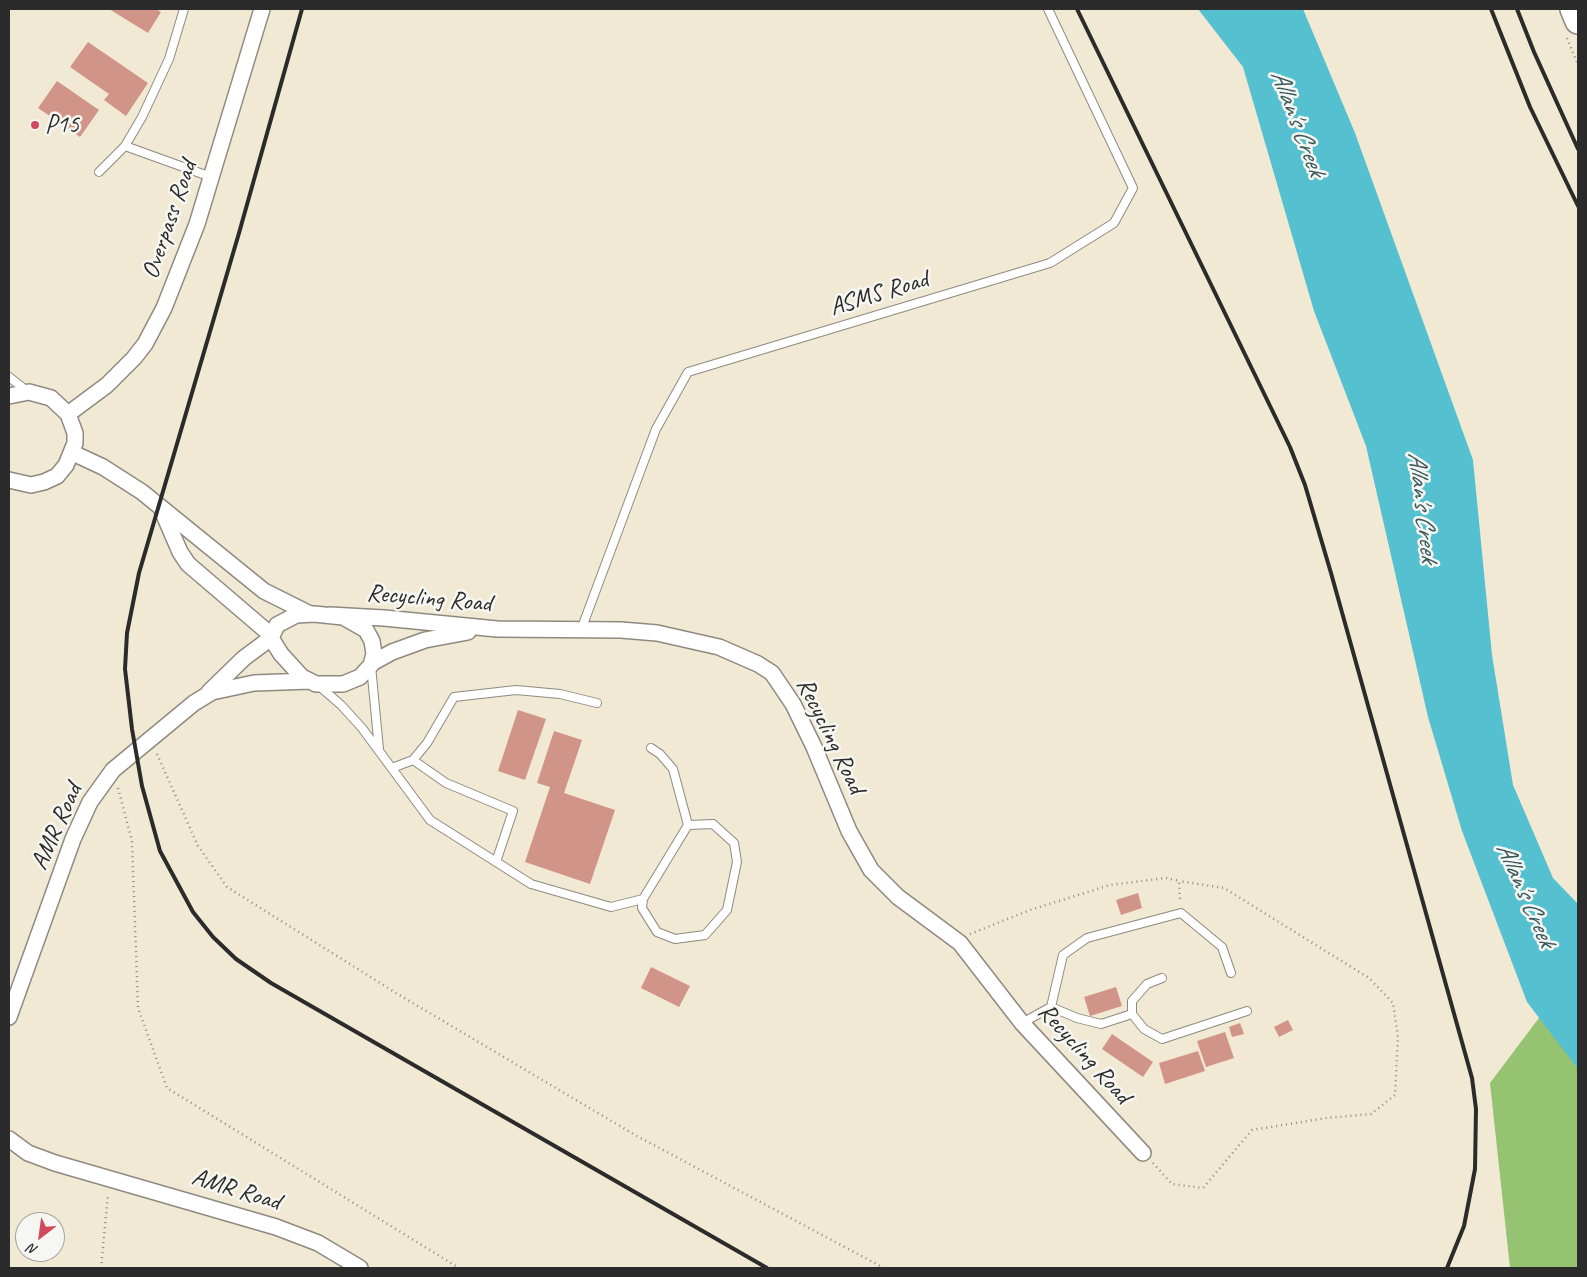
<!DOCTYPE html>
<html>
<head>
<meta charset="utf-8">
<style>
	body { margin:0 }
	#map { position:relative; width:1587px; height:1277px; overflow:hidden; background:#f2e9d4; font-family:Caveat,sans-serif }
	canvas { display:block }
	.frame { position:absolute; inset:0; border:10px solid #2b2b2b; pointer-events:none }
	.north { position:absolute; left:15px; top:1212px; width:50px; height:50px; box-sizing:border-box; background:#f6f6f2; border:1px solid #a5a5a2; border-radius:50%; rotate:210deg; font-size:14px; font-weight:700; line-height:20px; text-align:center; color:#2b2b2b }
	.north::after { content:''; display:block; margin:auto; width:18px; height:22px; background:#d1495b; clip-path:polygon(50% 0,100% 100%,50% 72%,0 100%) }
</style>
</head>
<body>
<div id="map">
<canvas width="1587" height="1277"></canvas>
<div class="frame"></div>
<div class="north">N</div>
</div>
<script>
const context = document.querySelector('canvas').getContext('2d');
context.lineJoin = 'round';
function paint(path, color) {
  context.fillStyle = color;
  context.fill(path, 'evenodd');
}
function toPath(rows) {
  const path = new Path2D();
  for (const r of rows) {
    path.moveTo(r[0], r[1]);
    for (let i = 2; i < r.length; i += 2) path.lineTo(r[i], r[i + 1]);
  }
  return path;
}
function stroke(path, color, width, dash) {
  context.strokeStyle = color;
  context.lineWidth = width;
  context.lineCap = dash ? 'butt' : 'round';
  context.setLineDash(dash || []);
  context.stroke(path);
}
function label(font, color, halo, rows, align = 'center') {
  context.font = font + ' Caveat,sans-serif';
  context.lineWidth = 5;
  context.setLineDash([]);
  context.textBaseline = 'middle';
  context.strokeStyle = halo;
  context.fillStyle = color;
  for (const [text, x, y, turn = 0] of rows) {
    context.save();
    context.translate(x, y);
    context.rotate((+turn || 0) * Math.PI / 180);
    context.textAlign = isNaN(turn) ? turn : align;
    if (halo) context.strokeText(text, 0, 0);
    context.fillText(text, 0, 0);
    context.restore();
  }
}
paint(toPath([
	[1578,966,1578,1268,1510,1268,1490,1083]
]), '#95c371');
paint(toPath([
	[1198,9,1303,9,1355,133,1473,460,1492,655,1513,785,1553,878,1578,904,1578,1069,1527,1002,1462,831,1428,717,1366,446,1314,311,1243,67]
]), '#55c0cf');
paint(toPath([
	[109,9,156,9,161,12,148,33],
	[88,42,148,83,126,116,104,100,109,94,70,67],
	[57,81,99,110,80,137,38,108],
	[518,710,546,719,525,780,498,771],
	[554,731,582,740,564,793,615,810,590,884,525,862,550,787,537,783],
	[1138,893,1142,908,1121,915,1116,900],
	[651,967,690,986,679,1007,641,988],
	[1116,987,1122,1006,1090,1016,1084,997],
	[1288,1020,1293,1030,1279,1037,1274,1027],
	[1240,1023,1244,1034,1232,1037,1229,1027],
	[1225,1032,1234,1058,1206,1067,1197,1041],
	[1112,1034,1153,1062,1143,1077,1102,1049],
	[1198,1051,1205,1071,1165,1084,1159,1063]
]), '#d19488');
const lane = toPath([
	[125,146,142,117,169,59,184,9],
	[99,172,125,146,211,177],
	[9,377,27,391],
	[581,630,656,429,688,372,1050,263,1114,223,1133,188,1048,9],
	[371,666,379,749],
	[318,685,341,705,362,728,430,820,531,884,611,907,643,899,688,825,713,824,734,843,737,862,727,910,705,935,675,939,657,932,642,908,643,899],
	[651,748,660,754,673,769,688,825],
	[413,760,446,783,513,811,496,862],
	[392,768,413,760,427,743,454,697,516,690,560,694,597,703],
	[1051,1007,1077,1018,1101,1024,1132,1014,1144,1029,1162,1039,1247,1011],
	[1132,1014,1132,1001,1147,984,1162,978],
	[1022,1023,1051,1007,1063,955,1087,938,1181,913,1222,947,1231,973]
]);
const street = toPath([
	[9,396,29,392,51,398,68,414,75,433,75,443,66,465,57,476,44,482,31,485,9,480],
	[68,414,107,385,134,358,145,344,164,308,197,224,262,9],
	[73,453,103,467,142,492,264,591,310,614],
	[161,508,180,552,188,564,271,635],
	[314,614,343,617,366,630,372,641,374,654,371,665,360,677,343,684,316,684,302,677,281,654,271,638,277,625,296,615,314,614],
	[330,615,384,618,497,629,621,630,657,633,719,647,758,664,772,673,793,704,814,747,849,831,871,870,898,897,960,943,1022,1023,1143,1153],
	[372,663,392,652,425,640,468,632],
	[209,692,244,658,271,638],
	[9,1017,73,839,90,802,113,770,194,703,212,692,254,683,310,681],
	[9,1139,28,1153,55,1163,276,1227,318,1243,360,1268]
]);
const primary = toPath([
	[1573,9,1578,21]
]);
stroke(lane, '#8e8a80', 10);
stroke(street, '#8e8a80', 18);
stroke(primary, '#8e8a80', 28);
stroke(toPath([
	[1567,38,1578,65],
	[157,754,198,846,227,887,396,993,635,1135,884,1268],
	[118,788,132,841,138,1008,167,1088,459,1268],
	[970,934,1030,910,1110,885,1166,878,1179,881,1180,902],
	[1153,1163,1172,1184,1203,1188,1252,1130,1326,1118,1371,1114,1395,1095,1398,1037,1393,1003,1369,978,1224,888,1179,881],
	[101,1268,108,1194]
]), '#8e8a80', 2.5, [1, 4]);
stroke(lane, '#fff', 8);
stroke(street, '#fff', 15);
stroke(primary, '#fff', 25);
stroke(toPath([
	[302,9,239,233,139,573,127,633,125,669,132,729,142,786,160,851,193,912,213,937,236,959,271,983,767,1268],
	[1077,9,1290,447,1305,485,1331,573,1472,1078,1476,1109,1475,1169,1464,1226,1447,1268],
	[1491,9,1530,107,1578,206],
	[1517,9,1534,52,1578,149]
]), '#2b2b2b', 4);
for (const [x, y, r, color] of [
	[35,125,5,"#d1495b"]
]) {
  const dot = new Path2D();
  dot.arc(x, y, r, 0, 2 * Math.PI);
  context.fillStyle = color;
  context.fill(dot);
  stroke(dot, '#f6f6f2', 2);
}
label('25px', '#2b2b2b', '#f6f6f2', [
	["P15",45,125]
], 'left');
label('25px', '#2b2b2b', '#f6f6f2', [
	["Overpass Road",170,220,-71],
	["ASMS Road",879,294,-17],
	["Recycling Road",429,599,5],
	["Recycling Road",830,736,64],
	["AMR Road",57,827,-66],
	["Recycling Road",1084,1054,48],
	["AMR Road",236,1190,17]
]);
label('italic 26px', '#38585c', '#f6f6f2', [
	["Allan's Creek",1297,123,69],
	["Allan's Creek",1422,507,83],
	["Allan's Creek",1525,895,66]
]);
</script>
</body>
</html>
